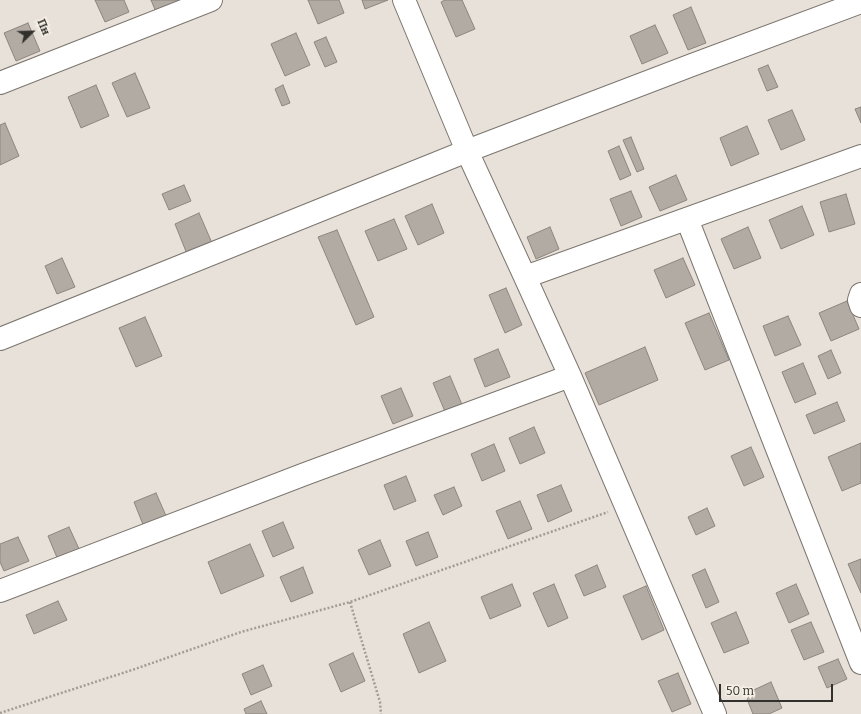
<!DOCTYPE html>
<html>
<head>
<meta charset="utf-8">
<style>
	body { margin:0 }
	#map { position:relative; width:861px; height:714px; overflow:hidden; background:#e8e1d9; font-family:Bitter,serif }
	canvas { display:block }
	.north { position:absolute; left:12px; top:12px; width:40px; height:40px; -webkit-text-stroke:3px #f5efe6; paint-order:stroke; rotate:67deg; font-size:11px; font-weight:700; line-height:16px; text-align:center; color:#32302d }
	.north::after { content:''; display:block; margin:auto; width:14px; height:18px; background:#32302d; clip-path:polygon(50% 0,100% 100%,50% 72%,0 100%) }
	.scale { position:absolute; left:719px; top:684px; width:114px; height:18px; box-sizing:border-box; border:2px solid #32302d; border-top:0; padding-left:5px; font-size:12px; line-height:14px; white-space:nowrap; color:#32302d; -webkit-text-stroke:3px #f5efe6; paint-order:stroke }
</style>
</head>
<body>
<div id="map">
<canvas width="861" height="714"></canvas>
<div class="north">Пн</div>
<div class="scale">50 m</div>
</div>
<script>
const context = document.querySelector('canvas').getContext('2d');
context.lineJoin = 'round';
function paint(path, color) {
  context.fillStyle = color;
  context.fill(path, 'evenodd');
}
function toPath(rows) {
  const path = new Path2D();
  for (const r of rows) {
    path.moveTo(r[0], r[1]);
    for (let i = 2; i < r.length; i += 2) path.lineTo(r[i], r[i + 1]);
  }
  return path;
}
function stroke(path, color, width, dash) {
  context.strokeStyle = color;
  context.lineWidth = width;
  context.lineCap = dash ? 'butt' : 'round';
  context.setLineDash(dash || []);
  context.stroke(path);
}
const building = toPath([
	[95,0,124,0,129,12,105,22,95,0],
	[151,0,178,0,179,2,156,12,151,0],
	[308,0,339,0,344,13,318,24,308,0],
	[362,0,388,0,365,9,362,0],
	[445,0,462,0,475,29,456,37,441,2,445,0],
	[691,7,706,43,688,50,673,15,691,7],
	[28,23,40,51,16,61,4,33,28,23],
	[655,25,668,53,642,64,630,36,655,25],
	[296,33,310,65,285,76,271,44,296,33],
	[326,37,337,62,325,67,314,42,326,37],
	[768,65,778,87,767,91,758,69,768,65],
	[135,73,150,108,127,117,112,83,135,73],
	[96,85,109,116,81,128,68,97,96,85],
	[283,85,290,103,282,106,275,89,283,85],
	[861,107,861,123,855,109,861,107],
	[792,110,805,140,781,150,768,120,792,110],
	[5,123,19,156,0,165,0,125,5,123],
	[747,126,759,154,731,166,720,138,747,126],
	[631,137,644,169,637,172,623,140,631,137],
	[619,146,631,175,620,180,608,151,619,146],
	[676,175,687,200,660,211,649,187,676,175],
	[184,185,191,201,169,210,162,194,184,185],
	[631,191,642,217,621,226,610,199,631,191],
	[846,194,855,224,829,232,820,202,846,194],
	[432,204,444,233,418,245,405,216,432,204],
	[802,206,814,235,781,249,769,220,802,206],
	[199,213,212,243,187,254,175,224,199,213],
	[394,219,407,249,378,261,365,231,394,219],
	[550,227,559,249,536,259,527,237,550,227],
	[748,227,761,258,734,269,721,239,748,227],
	[337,230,374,317,356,325,318,237,337,230],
	[62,258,75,287,57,294,45,266,62,258],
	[683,258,695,285,666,298,654,270,683,258],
	[506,288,522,325,505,333,489,295,506,288],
	[847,301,859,329,831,341,819,313,847,301],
	[709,313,729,360,705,370,685,323,709,313],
	[788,316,801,345,775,356,763,326,788,316],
	[145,317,162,356,136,367,119,328,145,317],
	[645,347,658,380,599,405,585,373,645,347],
	[498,349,510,377,485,387,474,359,498,349],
	[831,350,841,373,828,379,818,356,831,350],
	[803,363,816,394,795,403,782,372,803,363],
	[450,376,463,407,446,414,433,383,450,376],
	[401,388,413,416,393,424,381,396,401,388],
	[837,402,845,421,814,434,806,415,837,402],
	[534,427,545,453,520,464,509,438,534,427],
	[861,443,861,483,842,491,828,457,861,443],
	[494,444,505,471,482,481,471,454,494,444],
	[751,447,764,477,744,486,731,456,751,447],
	[406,476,416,501,394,510,384,485,406,476],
	[561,485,572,511,548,522,537,495,561,485],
	[454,487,462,506,443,515,434,495,454,487],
	[156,493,167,518,144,527,134,502,156,493],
	[520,501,532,529,508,539,496,511,520,501],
	[707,508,715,526,696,535,688,517,707,508],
	[283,522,294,548,273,557,262,531,283,522],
	[69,527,80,551,58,560,48,536,69,527],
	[428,532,438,557,416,566,406,541,428,532],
	[18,537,29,561,4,571,0,562,0,544,18,537],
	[380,540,391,566,369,575,358,550,380,540],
	[250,544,264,576,221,594,208,562,250,544],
	[861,559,861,593,848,564,861,559],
	[597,565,606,587,584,596,575,575,597,565],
	[303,567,313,593,291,602,280,577,303,567],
	[705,569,719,602,706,608,692,575,705,569],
	[512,584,521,606,490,619,481,597,512,584],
	[554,584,568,618,548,627,533,593,554,584],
	[796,584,809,614,789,623,776,593,796,584],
	[646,586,664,630,642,640,623,596,646,586],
	[58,601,67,620,34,634,26,615,58,601],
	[736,612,749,643,724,653,711,623,736,612],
	[429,622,446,661,419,673,403,634,429,622],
	[811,622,824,652,804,660,791,630,811,622],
	[353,653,365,681,341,692,329,664,353,653],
	[838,659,847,679,827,688,818,667,838,659],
	[263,665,272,686,251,695,242,674,263,665],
	[678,673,691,704,672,712,658,681,678,673],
	[771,682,782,708,769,714,753,714,745,694,771,682],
	[261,701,267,714,246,714,244,709,261,701]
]);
paint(building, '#b1aba3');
stroke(building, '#8c867e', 1);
const minor = toPath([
	[404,0,467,151,525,277,861,156],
	[0,83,211,0],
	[687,219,861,663],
	[525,277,570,376,715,714],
	[861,294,859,300,861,306],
	[0,339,467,151,692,65,861,2],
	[0,591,305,474,570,376]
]);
stroke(minor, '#7c766f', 24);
stroke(toPath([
	[350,602,380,702,381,714],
	[0,713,135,669,241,632,350,602,608,512]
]), '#a19c96', 2.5, [2, 2]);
stroke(minor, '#fff', 22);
</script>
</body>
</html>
